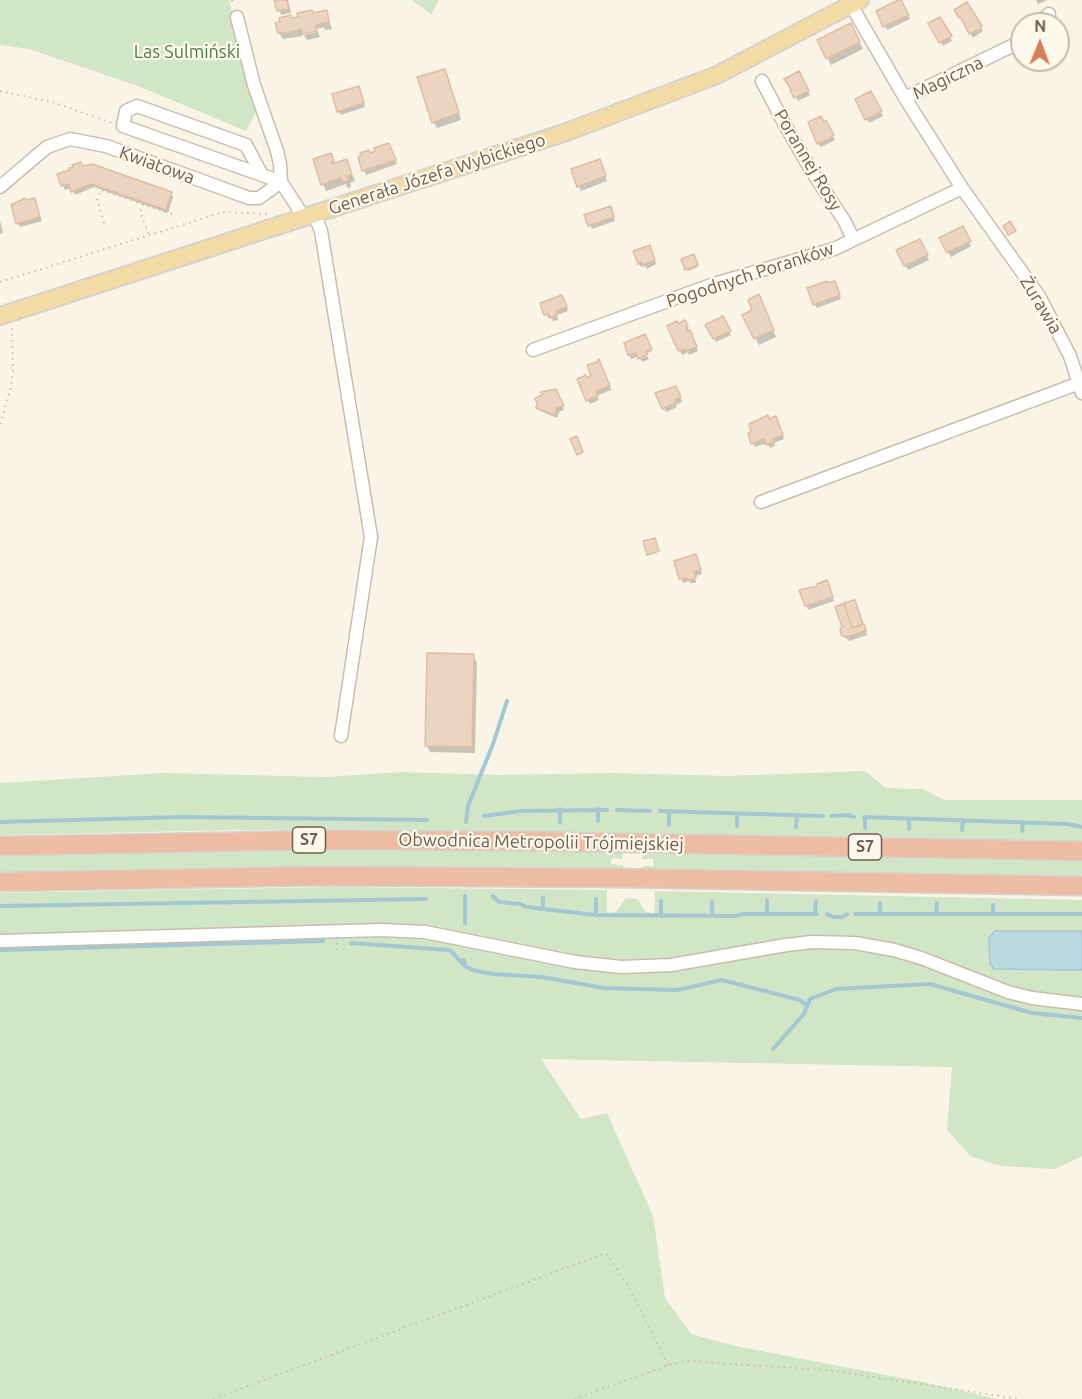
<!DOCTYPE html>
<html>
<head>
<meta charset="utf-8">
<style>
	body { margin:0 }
	#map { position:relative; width:1082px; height:1399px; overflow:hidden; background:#faf4e6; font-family:Ubuntu,sans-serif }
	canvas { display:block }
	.north { position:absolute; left:1010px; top:12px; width:60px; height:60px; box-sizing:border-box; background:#fdf8ec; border:2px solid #c5baac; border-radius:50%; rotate:1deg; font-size:16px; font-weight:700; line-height:24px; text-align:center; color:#705d4d }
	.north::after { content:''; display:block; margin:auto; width:21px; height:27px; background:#d77e58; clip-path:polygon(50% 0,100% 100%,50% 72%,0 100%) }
</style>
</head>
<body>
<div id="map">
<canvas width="1082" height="1399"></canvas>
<div class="north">N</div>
</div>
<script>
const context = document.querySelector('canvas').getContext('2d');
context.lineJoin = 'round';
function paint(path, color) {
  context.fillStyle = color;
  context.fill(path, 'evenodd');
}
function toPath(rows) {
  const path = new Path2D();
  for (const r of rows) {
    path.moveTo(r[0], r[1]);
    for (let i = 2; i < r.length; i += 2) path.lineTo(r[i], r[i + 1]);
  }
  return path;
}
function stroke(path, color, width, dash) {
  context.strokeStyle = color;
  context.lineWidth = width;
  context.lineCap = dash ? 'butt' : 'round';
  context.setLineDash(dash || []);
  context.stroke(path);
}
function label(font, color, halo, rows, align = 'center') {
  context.font = font + ' Ubuntu,sans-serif';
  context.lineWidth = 4.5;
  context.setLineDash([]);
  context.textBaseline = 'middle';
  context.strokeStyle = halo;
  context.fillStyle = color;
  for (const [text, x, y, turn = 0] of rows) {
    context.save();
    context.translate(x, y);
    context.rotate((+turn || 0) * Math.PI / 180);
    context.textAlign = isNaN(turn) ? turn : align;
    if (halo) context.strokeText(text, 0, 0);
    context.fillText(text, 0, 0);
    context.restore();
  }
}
paint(toPath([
	[0,0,229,0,257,110,246,131,138,86,29,49,0,45],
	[412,0,439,0,431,14],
	[865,771,886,788,923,789,944,800,1082,800,1082,842,433,830,241,830,0,835,0,783,164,773,326,777,402,772,497,775,613,773,727,776],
	[416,848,623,852,623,859,612,858,611,864,623,865,623,872,0,874,0,854,220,849],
	[642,852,1082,861,1082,881,641,873,642,866,653,866,653,859,642,859],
	[333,887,607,890,607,913,616,912,626,898,637,899,646,912,654,914,655,891,1082,900,1082,999,1022,991,859,939,642,963,589,959,443,930,0,936,0,893],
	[382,935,426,937,632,972,662,971,805,947,849,948,892,954,933,967,1004,996,1082,1009,1082,1156,1055,1169,1001,1166,970,1156,947,1130,952,1067,541,1059,581,1119,607,1113,653,1216,665,1298,691,1334,735,1346,923,1382,997,1399,0,1399,0,945]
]), '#d0e6c6');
const water = toPath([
	[995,931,1082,931,1082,970,994,969,990,964,989,938,995,931]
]);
paint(water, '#bcd9e1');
stroke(water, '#a4c7d2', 1.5);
paint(toPath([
	[276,0,288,0,291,13,281,15],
	[1036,0,1047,0,1038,4],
	[900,1,910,19,887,30,878,12],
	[967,4,983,31,973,38,965,24],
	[326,12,332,29,325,30,324,27,302,33,302,36,283,39,279,33,292,20],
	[940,19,952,41,943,46,930,24],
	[322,31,318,32,320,37,307,40,304,35],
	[854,32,863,49,831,65,819,41],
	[444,70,461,120,437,128,433,121],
	[798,73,810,95,798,101,792,90],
	[360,91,365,107,341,115,339,111],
	[870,93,883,116,869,123,857,100],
	[826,122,835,140,821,147,818,143,824,124],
	[390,149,397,164,366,175,360,158],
	[330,155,335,164,346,161,355,181,350,183,351,187,348,188,346,184,326,191,323,184],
	[601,165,607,181,581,191,572,170],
	[59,175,171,193,173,197,168,213,94,187,75,195,71,188,65,190],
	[36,204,42,221,20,227,18,223],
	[612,212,615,221,592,229,586,216],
	[0,221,3,233,0,234],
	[962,228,971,246,951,257,941,238],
	[922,244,929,260,908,270,898,250],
	[652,251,656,264,647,269,645,266,641,267,639,263],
	[693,256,698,267,688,271,683,259],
	[837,286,841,299,817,308,814,304],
	[564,301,568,311,557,315,558,320,553,321,551,317,548,318,542,304],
	[765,313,776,337,759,345,744,316],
	[723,318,731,335,716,342,708,326],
	[669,326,687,326,698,351,689,355,688,352,682,355],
	[647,340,652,351,631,359,629,355],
	[647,356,649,359,642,362,640,359],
	[601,367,611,390,597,396,599,400,590,404,588,400,587,380,593,377],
	[678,392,682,402,676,405,677,407,666,412,657,394],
	[558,394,564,410,559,412,557,418,540,411,538,407],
	[769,420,778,422,784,439,774,443,775,446,770,448,767,443,755,447,749,435],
	[696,556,702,574,695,576,696,583,690,583,689,581,683,583,676,562],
	[829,586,834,601,808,610,801,591],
	[857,605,867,635,849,641,843,635],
	[473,656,477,663,475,753,430,752,426,745]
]), '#0003');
stroke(toPath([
	[617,810,650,811],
	[660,811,823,816],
	[484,816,521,811,607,810],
	[831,816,848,815,854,817],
	[864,817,1068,824,1082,827],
	[598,821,598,809],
	[0,822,182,817,427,820],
	[466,822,468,806,493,744,507,701],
	[560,822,560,809],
	[669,825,669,812],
	[737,826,737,814],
	[796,827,797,816],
	[865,828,865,817],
	[909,829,909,818],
	[962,830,963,820],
	[1022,831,1023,822],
	[493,896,499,902,520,904,527,907,596,915,736,916,743,914,817,914],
	[661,901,661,916],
	[0,906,426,899],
	[543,909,543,898],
	[767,914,767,900],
	[815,914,816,901],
	[827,914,833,917,842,917,847,914],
	[855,914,1082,914],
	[880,914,880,903],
	[936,914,937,903],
	[993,914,993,905],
	[596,915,596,899],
	[712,916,712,902],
	[465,923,465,896],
	[351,943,450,950,463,964],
	[0,950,323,941],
	[464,960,465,966,472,970,493,974,542,977,604,988,677,990,722,980,800,1000,807,1006],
	[773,1049,804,1014,810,999,836,989,930,984,1032,1013,1082,1018]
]), '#a4c7d2', 4);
const building = toPath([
	[274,0,287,0,289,9,277,11,274,0],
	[898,0,901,0,909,15,883,27,876,11,898,0],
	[967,2,982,26,979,30,969,34,961,18,959,18,954,10,967,2],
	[312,10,313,13,327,10,329,22,316,25,317,31,302,34,301,29,287,33,278,33,275,23,280,22,279,18,291,15,292,18,298,17,297,13,312,10],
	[940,17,952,36,939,43,928,23,940,17],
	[851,23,860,42,826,59,817,40,851,23],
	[445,69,459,113,432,123,417,77,445,69],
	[799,71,809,91,794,98,790,90,791,89,784,79,799,71],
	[359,86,364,103,337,112,332,94,359,86],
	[871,91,882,111,865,120,855,99,871,91],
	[821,116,824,122,826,120,834,135,828,140,817,144,808,122,821,116],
	[389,143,396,160,362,171,358,157,361,156,360,153,369,150,370,153,375,151,374,148,389,143],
	[331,153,334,161,331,162,332,164,347,159,352,175,347,176,349,181,343,182,341,178,321,185,313,159,331,153],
	[600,159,606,176,577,187,571,169,600,159],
	[81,162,83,166,92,164,172,192,166,210,91,184,71,192,69,184,61,186,57,174,70,170,69,168,73,167,72,165,81,162],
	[25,198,26,200,35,198,40,217,16,224,11,205,25,198],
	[611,206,614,217,588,226,584,215,611,206],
	[1010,221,1016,231,1008,235,1003,226,1010,221],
	[963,226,971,241,947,253,939,238,963,226],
	[920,239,928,255,904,266,896,250,920,239],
	[650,245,655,260,644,265,642,262,638,264,633,251,650,245],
	[694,254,698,265,685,270,681,259,694,254],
	[827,281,827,283,835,281,840,295,813,305,807,288,827,281],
	[759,294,774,330,754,339,742,315,752,310,748,300,759,294],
	[562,295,567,307,556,311,557,315,550,318,548,314,544,315,540,303,562,295],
	[723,316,731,331,713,339,705,325,723,316],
	[685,320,688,327,686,328,687,331,690,330,697,347,686,351,685,349,678,351,667,326,677,321,678,324,685,320],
	[645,334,652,349,646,352,648,354,638,359,636,353,628,355,624,343,645,334],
	[599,359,610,386,596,391,598,395,586,401,577,379,586,375,587,378,591,376,587,365,597,362,599,359],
	[676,386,681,397,675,400,676,403,662,409,655,393,676,386],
	[556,389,564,406,557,408,555,415,536,408,537,404,535,398,542,395,541,392,556,389],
	[768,415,769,419,776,416,783,435,773,439,774,442,766,445,764,439,751,444,748,434,751,431,749,424,768,415],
	[577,436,583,452,577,455,570,439,577,436],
	[655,538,659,551,647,555,643,541,655,538],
	[696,554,701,570,694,572,696,577,694,579,687,580,686,578,679,579,674,561,696,554],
	[827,580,833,597,805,606,799,590,817,586,817,584,827,580],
	[855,600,863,624,852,628,844,603,855,600],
	[844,603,852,628,864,624,866,631,846,637,842,636,840,630,842,627,835,607,844,603],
	[427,653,474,654,472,747,425,746,427,653]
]);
paint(building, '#ecd5c0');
stroke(building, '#ddbda3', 1.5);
const minor = toPath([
	[851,5,905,98,962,188,1039,296,1070,356,1082,393],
	[237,17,254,85,277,151,280,164,281,182],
	[1039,24,1049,14],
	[762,81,784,123,811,170,845,222,853,239],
	[905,98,1022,41],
	[262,175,123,126,126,111,137,106,246,145,262,175,281,182],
	[281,182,298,208,302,218],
	[0,187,47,147,70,139,106,146,249,198,259,198,281,182],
	[314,213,321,231,371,537,341,736],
	[533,350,714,284,834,249,962,188],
	[761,502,1082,382],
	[0,941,381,930,425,932,575,962,621,967,671,965,786,945,812,942,855,943,894,950,921,958,1008,992,1032,998,1082,1004]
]);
const major = toPath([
	[0,316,564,133,717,75,860,0]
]);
const highway = toPath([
	[0,846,319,840,519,841,1082,851],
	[0,882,319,876,616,878,1082,886]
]);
stroke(minor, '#cabcad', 15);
stroke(major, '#d7d2cd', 20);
stroke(highway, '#d7d2cd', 21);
stroke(toPath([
	[232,0,233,6],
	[0,91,52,102,112,123],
	[143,204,140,212,149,235],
	[104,223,97,200,101,190,172,214],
	[0,282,223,212,267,214],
	[0,424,10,391,13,371,12,327],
	[337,943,337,952],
	[213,1399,606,1253,627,1284,668,1365],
	[574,1399,668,1365,686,1361,827,1370,1020,1399]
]), '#d1b9a4', 2, [1.5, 4.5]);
stroke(minor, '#fff', 12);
stroke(major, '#f2dba5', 16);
stroke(highway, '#eebca3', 18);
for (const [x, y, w] of [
	[309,840,33],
	[865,847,33]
]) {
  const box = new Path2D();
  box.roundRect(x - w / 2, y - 13, w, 26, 4.5);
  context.fillStyle = '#fdf8ec';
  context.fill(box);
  stroke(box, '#705d4d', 1.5);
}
label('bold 16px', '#705d4d', null, [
	["S7",309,840],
	["S7",865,847]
]);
label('18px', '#547a4a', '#fdf8ec', [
	["Las Sulmiński",187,52]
]);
label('18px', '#705d4d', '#fdf8ec', [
	["Magiczna",948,78,-26],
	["Porannej Rosy",808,160,59],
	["Kwiatowa",157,165,20],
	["Generała Józefa Wybickiego",437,174,-18],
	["Pogodnych Poranków",750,275,-18],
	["Żurawia",1041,305,59],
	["Obwodnica Metropolii Trójmiejskiej",541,842,1]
]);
</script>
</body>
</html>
